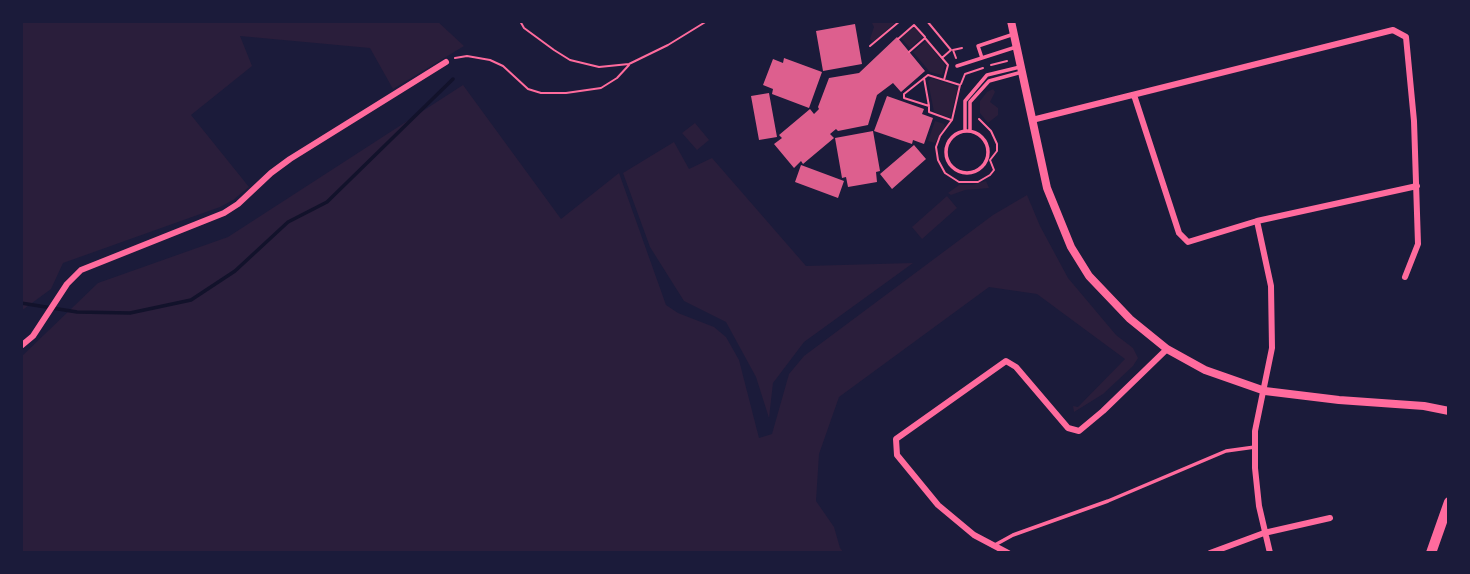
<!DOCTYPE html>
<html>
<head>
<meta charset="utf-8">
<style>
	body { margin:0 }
	#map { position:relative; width:1470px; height:574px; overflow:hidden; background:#1b1b3a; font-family:"Golos Text",sans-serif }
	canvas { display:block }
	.frame { position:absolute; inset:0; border:23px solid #1b1b3a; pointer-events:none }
</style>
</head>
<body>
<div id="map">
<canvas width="1470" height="574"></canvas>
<div class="frame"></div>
</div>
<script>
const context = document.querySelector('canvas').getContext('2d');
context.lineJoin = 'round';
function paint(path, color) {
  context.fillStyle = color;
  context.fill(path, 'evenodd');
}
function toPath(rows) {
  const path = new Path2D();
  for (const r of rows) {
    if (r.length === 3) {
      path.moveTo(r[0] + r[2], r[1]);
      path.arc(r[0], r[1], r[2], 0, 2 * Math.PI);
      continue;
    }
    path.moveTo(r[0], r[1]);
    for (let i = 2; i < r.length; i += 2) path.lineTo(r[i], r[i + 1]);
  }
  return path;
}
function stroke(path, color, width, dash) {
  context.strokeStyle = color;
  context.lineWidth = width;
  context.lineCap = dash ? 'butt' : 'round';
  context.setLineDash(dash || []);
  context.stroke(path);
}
paint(toPath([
	[21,21,437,21,464,46,393,89,370,48,240,36,252,66,191,115,249,187,233,200,220,207,63,263,51,289,21,311],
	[871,21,897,21,873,42,870,39,874,27],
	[914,27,923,37,910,48,901,38],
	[926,41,945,65,942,75,930,72,913,52],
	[931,78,958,87,950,118,934,112,928,81],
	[463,85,561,219,619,173,666,305,678,313,714,327,726,337,739,360,759,438,772,434,789,374,804,356,993,215,1027,195,1040,226,1068,278,1116,335,1133,348,1138,358,1133,366,1103,394,1074,412,1073,406,1078,407,1125,359,1037,294,989,287,839,397,819,454,816,501,834,527,840,548,844,553,21,553,21,357,98,283,228,237],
	[993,89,995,92,990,102,998,108,998,115,988,123,980,113,980,101,987,92],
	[935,121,944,124,945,127,935,143,928,141],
	[695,123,709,140,697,150,682,133],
	[674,142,689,169,712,158,806,266,913,263,804,342,773,383,769,418,756,377,726,322,684,301,650,247,623,173],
	[986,181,989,188,965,190,951,195,948,193,959,185,972,185],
	[947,196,957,208,922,239,912,227]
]), '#2a1e3b');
stroke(toPath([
	[21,303,77,312,130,313,191,300,235,271,288,222,327,202,453,79]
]), '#12122b', 3.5);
paint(toPath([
	[855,24,862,64,823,71,816,31],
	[897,37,925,71,901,92,893,83,877,95,868,125,838,131,836,129,830,134,834,138,803,164,801,161,794,168,774,144,782,138,779,135,810,109,814,114,819,109,818,107,829,78,859,73],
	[784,58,822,72,809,108,772,94,773,89,763,85,773,59,783,63],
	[769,93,777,137,759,140,751,96],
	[887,96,924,109,922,114,933,118,924,144,913,140,912,144,874,131],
	[873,131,880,171,876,172,877,182,848,187,846,177,842,178,835,138],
	[914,145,926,159,892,189,880,174],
	[801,165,844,181,838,198,795,182]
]), '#dd5f8e');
stroke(toPath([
	[520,21,524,28,554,50,570,60,599,67,629,64,668,45,707,21],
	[927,21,951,50,943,57],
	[898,39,914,25,925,37],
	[870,46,900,21],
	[909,52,925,38,948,65,944,80,928,75,904,94,904,98,929,106,924,78],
	[455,58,467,56,490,60,503,66,528,89,541,93,566,93,601,88,617,78,629,65],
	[956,58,953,50,962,48],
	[991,65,1007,61],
	[944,80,960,85,952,120,940,136,936,147,938,160,945,173,959,182,978,182,990,175,994,170,990,160,997,151,997,144,991,131,979,119],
	[961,84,965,74,983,68],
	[929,107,929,112,951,120]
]), '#ff6b9d', 2);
stroke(toPath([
	[982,58,978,46,1014,34],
	[957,66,1016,47],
	[965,131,965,101,987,75,1020,67],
	[970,131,970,102,989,81,1022,72],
	[967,152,21],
	[993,546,1013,535,1108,501,1226,451,1255,447]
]), '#ff6b9d', 3.5);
stroke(toPath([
	[1134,95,1179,233,1188,242,1257,221,1417,186],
	[1032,120,1393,30,1406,37,1414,121,1418,244,1405,277],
	[1257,221,1271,286,1272,348,1255,431,1255,468,1259,506,1270,553],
	[21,346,33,336,67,284,81,270,224,213,238,204,271,173,290,159,446,62],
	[1008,553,974,535,938,505,897,455,896,439,1006,361,1016,367,1068,428,1079,431,1103,411,1167,349],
	[1210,553,1264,533,1330,518]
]), '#ff6b9d', 6);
stroke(toPath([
	[1011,21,1047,188,1071,247,1089,276,1130,319,1167,349,1205,370,1265,391,1339,400,1424,406,1449,411]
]), '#ff6b9d', 8);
stroke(toPath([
	[1431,553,1449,502]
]), '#ff6b9d', 10);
</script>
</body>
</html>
